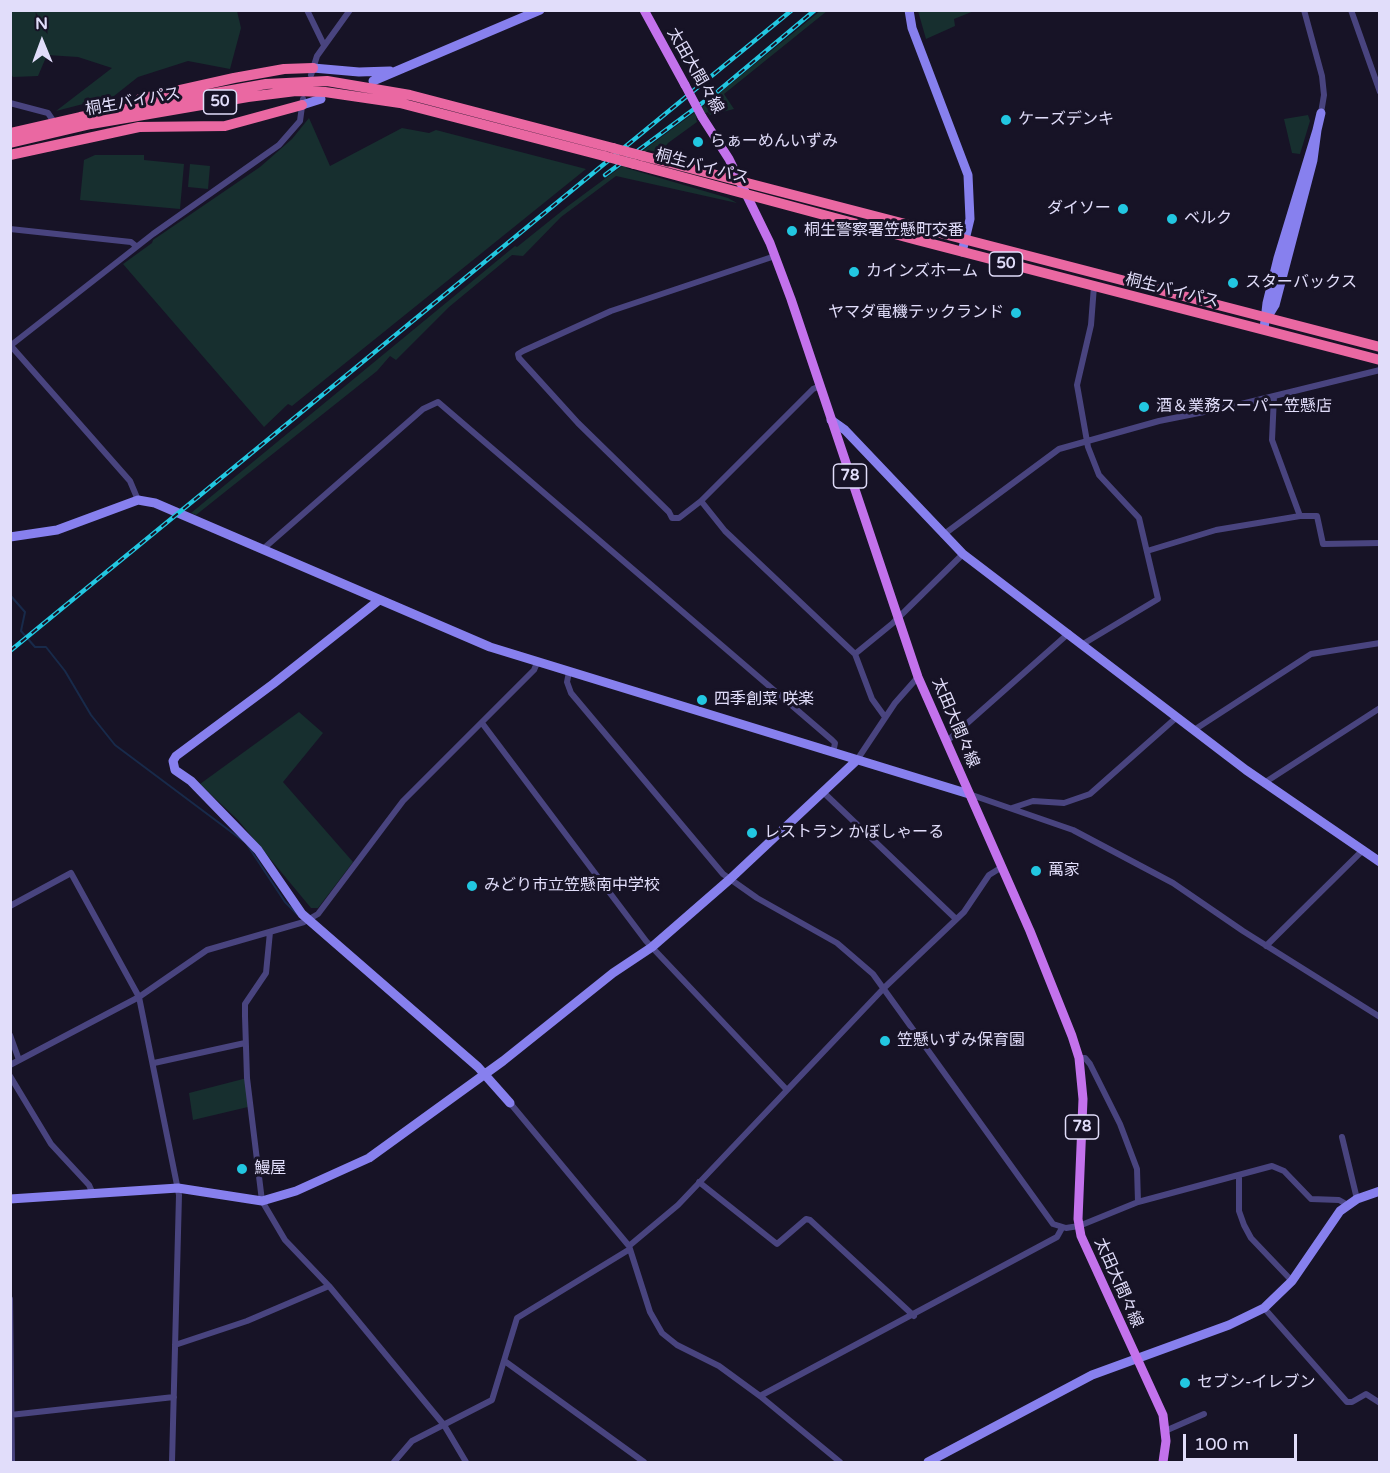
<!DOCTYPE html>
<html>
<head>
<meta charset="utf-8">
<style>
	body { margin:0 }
	#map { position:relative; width:1390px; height:1473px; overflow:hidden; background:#171326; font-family:"Varela Round",sans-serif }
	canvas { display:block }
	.frame { position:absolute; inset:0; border:12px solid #e1ddfa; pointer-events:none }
	.north { position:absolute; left:12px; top:12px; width:60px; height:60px; -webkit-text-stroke:4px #171326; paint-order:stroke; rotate:359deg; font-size:16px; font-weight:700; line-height:24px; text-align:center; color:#e1ddfa }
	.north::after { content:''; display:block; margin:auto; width:21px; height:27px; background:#e1ddfa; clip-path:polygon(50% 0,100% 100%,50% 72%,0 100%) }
	.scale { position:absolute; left:1183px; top:1434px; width:114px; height:27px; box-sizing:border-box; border:3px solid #e1ddfa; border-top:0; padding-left:8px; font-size:18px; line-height:21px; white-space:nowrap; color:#e1ddfa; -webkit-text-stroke:4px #171326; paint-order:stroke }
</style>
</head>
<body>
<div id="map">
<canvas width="1390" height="1473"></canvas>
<div class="frame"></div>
<div class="north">N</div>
<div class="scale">100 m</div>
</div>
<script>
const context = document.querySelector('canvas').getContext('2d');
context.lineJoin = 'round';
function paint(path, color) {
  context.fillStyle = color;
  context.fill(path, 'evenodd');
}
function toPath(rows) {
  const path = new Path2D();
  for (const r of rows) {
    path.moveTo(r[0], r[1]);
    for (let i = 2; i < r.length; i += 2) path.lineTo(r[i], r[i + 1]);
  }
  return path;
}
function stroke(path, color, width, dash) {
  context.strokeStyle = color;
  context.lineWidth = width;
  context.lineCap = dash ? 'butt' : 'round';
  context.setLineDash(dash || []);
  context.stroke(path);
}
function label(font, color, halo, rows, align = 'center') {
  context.font = font + ' "Varela Round","Noto Sans JP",sans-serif';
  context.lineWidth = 6;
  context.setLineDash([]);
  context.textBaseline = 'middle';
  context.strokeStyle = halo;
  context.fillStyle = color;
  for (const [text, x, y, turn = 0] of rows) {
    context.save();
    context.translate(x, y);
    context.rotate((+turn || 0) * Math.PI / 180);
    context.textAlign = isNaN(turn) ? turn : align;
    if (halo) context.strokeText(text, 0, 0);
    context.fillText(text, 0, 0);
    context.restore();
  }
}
paint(toPath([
	[11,10,237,11,241,28,230,69,188,61,138,77,114,96,56,111,112,68,78,57,47,55,38,76,13,77,10,73],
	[820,11,827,11,724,94,734,109,710,115,708,112,696,118,697,122,668,143,661,153,648,150,626,168,728,198,737,203,616,176,561,217,523,256,512,255,449,307,396,360,390,356,377,371,196,515,191,513,515,246,517,247,568,206,706,104],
	[918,11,918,10,974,11,954,19,955,26,926,39],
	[1308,115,1310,121,1300,154,1292,153,1284,119],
	[309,118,330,166,402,128,429,133,436,130,586,169,292,406,288,404,264,427,123,264,152,243,153,240,260,167,292,139],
	[95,155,144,155,144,160,184,164,180,209,80,200,84,160],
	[190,164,210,166,208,189,188,187],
	[299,712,323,733,283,782,353,862,318,908,311,908,238,820,200,784],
	[247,1078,248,1107,193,1120,189,1093]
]), '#172f2f');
stroke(toPath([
	[10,595,25,612,21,631,35,647,46,647,65,671,91,715,115,745,246,843,285,902,297,914]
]), '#182a4a', 2);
stroke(toPath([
	[307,10,324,45],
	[1304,10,1322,76,1324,95,1321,113],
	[1351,10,1380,92],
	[311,75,317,56,350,10],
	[10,103,48,113,54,122],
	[10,229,131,242,136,246],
	[775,256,611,311,523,351,518,354,519,358,578,423,669,512,672,518,679,518,701,501,813,389,820,386],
	[10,346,153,234,279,145,300,121,303,99],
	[11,346,130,481,138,500],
	[1274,396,1272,440,1300,516],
	[701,501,725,531,855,654,893,623,963,554],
	[943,535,1059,449,1159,421,1229,407,1380,370],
	[263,549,423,409,438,402,832,740,835,743,833,753],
	[1147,551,1216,530,1300,516,1317,516,1323,544,1380,543],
	[1083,644,1158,599,1139,518,1099,475,1088,447,1077,385,1091,325,1094,286],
	[855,654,872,699,885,717],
	[569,672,567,682,571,693,723,874,757,898,837,943,873,974,1053,1224,1066,1228,1079,1226,1138,1202,1272,1166,1284,1171,1311,1199,1339,1200,1348,1205],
	[482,723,646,941,787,1090],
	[1194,730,1311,654,1380,643],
	[946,742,1069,633],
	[857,760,895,703,918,677],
	[1264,783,1380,708],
	[823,792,956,919],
	[969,794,1073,830,1173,883,1243,931,1380,1017],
	[1012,808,1033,801,1064,803,1090,794,1177,717],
	[10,906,71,873,139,997,179,1195,172,1462],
	[270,932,266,973,245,1004,245,1016,247,1078,262,1201,285,1240,329,1286,444,1425,466,1462],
	[1266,946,1363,850],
	[10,1035,19,1060],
	[1079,1058,1085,1058,1090,1064,1120,1124,1137,1169,1138,1202],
	[154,1063,245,1043],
	[10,1065,139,997,207,950,304,922,318,914,403,801,534,670,537,663],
	[10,1076,51,1144,89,1185,93,1194],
	[510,1103,629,1246,650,1312,662,1333,677,1345,719,1366,760,1396,840,1462],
	[1342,1137,1357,1199],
	[1239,1175,1239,1211,1244,1225,1251,1238,1292,1281],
	[699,1182,777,1244,806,1219,810,1220,914,1316],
	[629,1246,678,1205,884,988,964,912,989,875,1002,867],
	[10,1299,12,1462],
	[1264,1308,1347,1402,1352,1402,1366,1394,1380,1403],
	[175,1345,247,1321,329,1286],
	[506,1362,644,1462],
	[760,1396,1057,1237,1062,1228],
	[10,1415,174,1397],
	[1165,1431,1204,1414],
	[394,1462,412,1441,492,1400,517,1318,630,1249]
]), '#49447f', 6);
stroke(toPath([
	[909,10,912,28,968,175,970,219,962,252],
	[313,68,359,72,390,71],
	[373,81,540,10],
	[302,105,321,99],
	[1317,130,1321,113],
	[1264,329,1267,303,1278,258,1317,130,1313,160,1275,305,1267,318],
	[831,420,845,430,963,554,1246,770,1380,862],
	[10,537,57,530,138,500,155,503,490,647,969,794],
	[378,601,273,684,176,756,173,761,175,770,191,781,258,850,302,914,478,1067,510,1103],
	[10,1199,178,1188,262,1201,296,1191,369,1158,503,1061,613,973,652,947,729,880,857,760],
	[928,1462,1092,1375,1229,1325,1264,1308,1292,1281,1340,1211,1357,1199,1380,1191]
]), '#8780ee', 9);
stroke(toPath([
	[644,10,685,85],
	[702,117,729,159,770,243,791,299,918,677,1030,931,1072,1036,1079,1058,1083,1099,1078,1219,1081,1236,1163,1415,1166,1441,1163,1462]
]), '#c372ec', 9);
stroke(toPath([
	[140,99,234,78,284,69,313,68],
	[10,133,80,117,266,84,327,81,410,95,613,148],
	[10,143,91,124,248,97,296,91,325,92,400,103,604,156],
	[10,155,139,127,225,126,302,105],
	[643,156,1380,347],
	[634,164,917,240,1380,360]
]), '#ea68a2', 10);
const rail = toPath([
	[605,175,717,92,815,10],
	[10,651,792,10]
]);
stroke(rail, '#22c7e1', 4.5);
stroke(rail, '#171326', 2, [7]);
stroke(toPath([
	[685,85,702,117]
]), '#c372ec', 9);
stroke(toPath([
	[613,148,643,156],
	[604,156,634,164]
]), '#ea68a2', 10);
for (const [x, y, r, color] of [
	[1006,120,6,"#22c7e1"],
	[698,142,6,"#22c7e1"],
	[1123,209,6,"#22c7e1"],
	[1172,219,6,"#22c7e1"],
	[792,231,6,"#22c7e1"],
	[854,272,6,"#22c7e1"],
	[1233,283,6,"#22c7e1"],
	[1016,313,6,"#22c7e1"],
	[1144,407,6,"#22c7e1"],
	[702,700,6,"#22c7e1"],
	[752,833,6,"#22c7e1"],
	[1036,871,6,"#22c7e1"],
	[472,886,6,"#22c7e1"],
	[885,1041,6,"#22c7e1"],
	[242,1169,6,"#22c7e1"],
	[1185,1383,6,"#22c7e1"]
]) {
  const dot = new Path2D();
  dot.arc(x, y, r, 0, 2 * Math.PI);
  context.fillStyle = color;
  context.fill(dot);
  stroke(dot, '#171326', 2);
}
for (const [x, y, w] of [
	[220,102,33],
	[1006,264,33],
	[850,476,33],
	[1082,1127,33]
]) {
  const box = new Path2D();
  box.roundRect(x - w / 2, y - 12, w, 24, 4.5);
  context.fillStyle = '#171326';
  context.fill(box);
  stroke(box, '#e1ddfa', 1.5);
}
label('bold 15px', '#e1ddfa', null, [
	["50",220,102],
	["50",1006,264],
	["78",850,476],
	["78",1082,1127]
]);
label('16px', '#e1ddfa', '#171326', [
	["太田大間々線",695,71,60],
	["桐生バイパス",133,102,-10],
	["桐生バイパス",702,167,15],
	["桐生バイパス",1172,291,14],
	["太田大間々線",955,723,67],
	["太田大間々線",1118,1283,66]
]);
label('16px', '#e1ddfa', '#171326', [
	["ケーズデンキ",1018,120],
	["らぁーめんいずみ",710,142],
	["ダイソー",1111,209,"right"],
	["ベルク",1184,219],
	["桐生警察署笠懸町交番",804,231],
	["カインズホーム",866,272],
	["スターバックス",1245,283],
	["ヤマダ電機テックランド",1004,313,"right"],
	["酒＆業務スーパー笠懸店",1156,407],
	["四季創菜 咲楽",714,700],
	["レストラン かぼしゃーる",764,833],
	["萬家",1048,871],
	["みどり市立笠懸南中学校",484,886],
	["笠懸いずみ保育園",897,1041],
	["鰻屋",254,1169],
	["セブン-イレブン",1197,1383]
], 'left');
</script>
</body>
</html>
